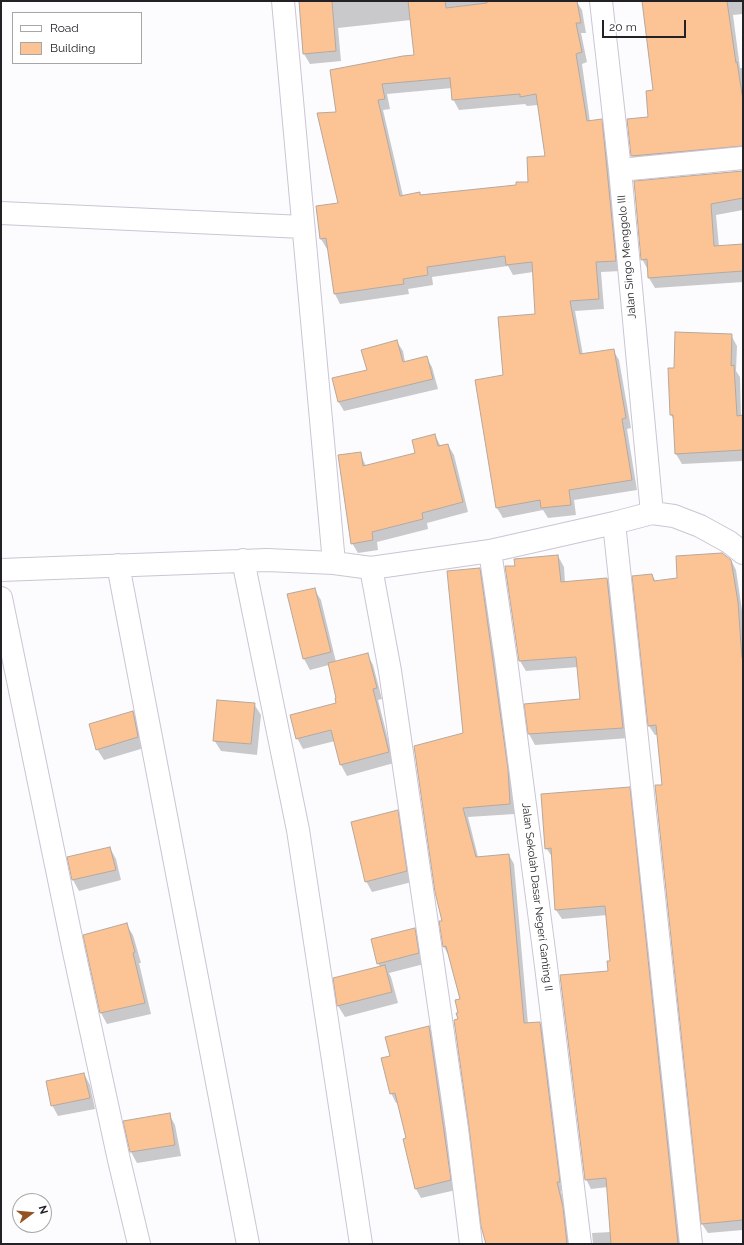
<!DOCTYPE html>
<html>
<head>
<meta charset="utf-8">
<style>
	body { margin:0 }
	#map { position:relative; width:744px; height:1245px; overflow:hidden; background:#fcfbfe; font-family:Raleway,sans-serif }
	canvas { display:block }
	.frame { position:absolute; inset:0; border:2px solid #232126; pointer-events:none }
	.legend { position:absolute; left:12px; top:12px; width:130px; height:52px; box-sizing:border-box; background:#fff; border:1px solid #a7a6a8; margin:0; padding:5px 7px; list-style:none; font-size:12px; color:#232126 }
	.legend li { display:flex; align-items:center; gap:8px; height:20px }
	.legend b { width:20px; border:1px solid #a7a6a8 }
	.north { position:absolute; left:12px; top:1193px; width:40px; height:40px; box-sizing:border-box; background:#fff; border:1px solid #a7a6a8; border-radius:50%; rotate:74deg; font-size:11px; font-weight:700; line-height:16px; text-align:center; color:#232126 }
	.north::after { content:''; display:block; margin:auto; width:14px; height:18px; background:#94531f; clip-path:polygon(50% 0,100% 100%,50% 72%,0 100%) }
	.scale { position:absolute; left:602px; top:20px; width:84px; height:18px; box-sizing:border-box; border:2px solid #232126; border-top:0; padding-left:5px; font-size:12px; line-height:14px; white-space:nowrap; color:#232126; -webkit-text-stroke:3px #fff; paint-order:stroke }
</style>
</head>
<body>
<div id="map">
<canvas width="744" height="1245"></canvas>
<div class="frame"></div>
<ul class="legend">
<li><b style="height:5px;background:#fff"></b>Road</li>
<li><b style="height:11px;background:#fcc495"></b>Building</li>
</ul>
<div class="north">N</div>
<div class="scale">20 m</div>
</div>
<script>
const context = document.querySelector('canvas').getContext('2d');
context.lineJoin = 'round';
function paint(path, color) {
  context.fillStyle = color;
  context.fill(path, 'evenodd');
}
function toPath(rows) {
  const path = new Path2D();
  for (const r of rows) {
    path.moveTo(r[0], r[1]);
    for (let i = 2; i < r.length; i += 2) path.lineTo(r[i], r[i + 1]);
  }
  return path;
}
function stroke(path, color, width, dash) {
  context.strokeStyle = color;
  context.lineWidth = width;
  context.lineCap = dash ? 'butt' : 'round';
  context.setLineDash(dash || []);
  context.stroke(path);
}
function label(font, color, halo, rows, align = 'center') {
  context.font = font + ' Raleway,sans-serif';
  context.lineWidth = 3.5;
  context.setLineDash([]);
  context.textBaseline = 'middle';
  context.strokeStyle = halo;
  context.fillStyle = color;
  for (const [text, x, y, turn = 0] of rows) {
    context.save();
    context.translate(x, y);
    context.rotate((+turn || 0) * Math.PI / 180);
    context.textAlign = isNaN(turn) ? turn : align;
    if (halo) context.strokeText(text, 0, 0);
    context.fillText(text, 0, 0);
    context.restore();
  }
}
paint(toPath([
	[300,1,576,1,582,10,586,33,581,33,587,62,582,64,590,122,601,120,607,130,621,271,601,272,604,309,575,311,583,355,613,350,619,360,631,428,627,429,637,490,574,500,576,515,548,518,543,510,503,518,497,508,476,381,504,376,536,315,533,272,513,275,508,266,432,277,433,285,408,289,409,294,340,304,335,294,328,249,327,249,321,239,339,204,337,112,415,55,411,20,338,28,341,61,310,64,304,54],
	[452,88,453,99,459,110,525,104,527,106,538,105,546,157,529,183,517,186,421,196,419,193,403,196,383,110,390,109,387,94],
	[643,1,743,1,743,14,733,15,740,68,743,68,743,156,638,167,632,156,628,120,649,117,655,91],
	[743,172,743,210,716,215,719,247,743,245,743,282,655,288,649,278,648,270,642,259],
	[731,335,737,346,736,371,740,377,741,416,743,417,743,461,682,464,676,454,674,420,671,415,669,369,674,369],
	[397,342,403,351,405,362,426,357,432,367,438,389,344,411,338,401],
	[435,435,441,447,448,445,454,455,468,512,427,523,428,529,377,542,378,550,358,553,352,543,360,453,366,466,416,454],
	[558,556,564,567,565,583,607,579,613,590,629,738,535,745,529,734,526,705,581,700,578,667,526,671,520,661,516,566],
	[731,560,736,570,743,617,743,1230,708,1233,702,1224,658,735,655,735,649,726,652,575,656,582,678,579],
	[479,570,485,579,515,814,468,817,478,857,509,855,514,864,528,1024,540,1023,545,1032,564,1191,561,1191,568,1218,571,1244,487,1244,459,1020,461,1000,449,956,444,947,440,922,444,921,464,734],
	[314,589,321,600,336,662,367,654,373,665,382,699,378,700,394,763,347,776,341,765,335,741,303,749,297,738,337,704,337,699,329,665,310,670,304,659,288,595],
	[254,704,261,715,257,755,221,751,214,740],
	[133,712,139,723,144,748,104,760,97,749],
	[629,788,634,797,683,1244,593,1244,592,1233,611,1232,608,1187,591,1189,586,1179,609,971,611,962,607,915,562,919,556,910,553,858,546,848],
	[397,812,404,822,412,882,372,892,366,881],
	[110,848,116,859,121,880,79,891,73,880],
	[126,924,133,935,141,963,139,963,151,1014,107,1024,101,1013,84,936],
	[414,929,421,940,424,964,389,973,391,977,398,1003,345,1017,338,1006,334,979,380,967,378,963],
	[429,1027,434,1037,456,1190,421,1198,416,1189,407,1139,398,1103,396,1103,391,1093,391,1057],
	[84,1074,90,1085,95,1109,58,1116,52,1105],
	[169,1114,175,1125,181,1156,137,1163,131,1152,125,1122]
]), '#0003');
const building = toPath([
	[299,1,332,1,336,51,303,54,299,1],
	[408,1,445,1,446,8,487,3,487,1,577,1,581,23,576,23,582,52,576,54,587,121,602,119,616,261,596,262,599,299,570,301,580,354,614,349,626,418,622,419,632,480,569,490,571,505,541,508,540,500,496,508,475,380,503,375,498,317,535,314,532,262,506,265,505,256,427,267,428,275,403,279,404,284,334,294,326,238,320,239,316,206,338,203,317,113,336,112,330,70,403,56,414,55,408,1],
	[450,78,452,100,520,94,520,97,536,94,545,156,527,157,528,182,516,182,516,185,420,195,420,192,400,196,378,100,385,99,382,84,450,78],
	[642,1,727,1,736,63,737,62,743,100,743,146,631,156,627,119,648,117,646,91,653,90,642,1],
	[743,171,743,198,711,204,714,246,743,244,743,271,648,278,647,259,641,260,634,181,743,171],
	[675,332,732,334,731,366,734,365,737,416,743,415,743,450,675,454,673,415,670,415,668,368,674,368,675,332],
	[397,340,403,362,427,356,433,379,338,402,332,378,367,370,361,350,397,340],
	[435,434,438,446,448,444,463,502,422,513,423,519,372,532,373,540,351,544,338,455,361,452,363,466,415,453,412,440,435,434],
	[722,553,731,560,738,602,742,658,743,658,743,1220,701,1224,655,785,662,785,656,725,648,726,632,576,652,574,654,581,677,578,676,556,722,553],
	[558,555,561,582,607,578,623,728,528,734,524,704,580,699,576,657,519,661,505,566,515,566,514,559,558,555],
	[480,568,508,769,510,804,463,808,476,857,509,854,524,1023,540,1022,560,1182,557,1182,563,1207,567,1244,486,1244,481,1226,469,1127,454,1020,458,1019,456,1013,458,1013,455,1000,460,999,446,946,443,947,439,921,442,921,435,892,414,746,463,733,447,571,480,568],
	[315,588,331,652,303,659,287,594,315,588],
	[368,653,377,688,373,689,389,752,340,765,331,730,296,739,290,715,336,703,335,698,336,698,328,663,368,653],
	[217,700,255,703,251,744,213,741,217,700],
	[133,711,138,737,96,750,89,724,133,711],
	[630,787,678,1244,611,1244,606,1178,585,1180,560,975,608,971,607,961,610,961,605,906,555,910,551,848,545,849,541,794,630,787],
	[398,810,407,871,365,882,351,822,398,810],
	[110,847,116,870,72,880,67,857,110,847],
	[127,923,135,952,133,953,145,1003,100,1013,83,935,127,923],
	[415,928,419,953,377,964,371,939,415,928],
	[385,965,392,992,337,1006,333,978,385,965],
	[429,1026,451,1180,415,1189,403,1139,406,1138,395,1093,390,1094,381,1058,390,1056,385,1037,429,1026],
	[84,1073,90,1098,51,1106,46,1081,84,1073],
	[170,1113,175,1145,130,1152,123,1121,170,1113]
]);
paint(building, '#fcc495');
stroke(building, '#b6a89d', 1);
const minor = toPath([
	[283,1,334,563],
	[601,1,620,170,652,513],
	[620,170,743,158],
	[1,213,303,227],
	[614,523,691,1244],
	[490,551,506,660,545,958,580,1244],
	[243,560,298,830,361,1244],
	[118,565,248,1244],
	[371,568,390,671,457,1129,471,1244],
	[1,570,267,560,334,563,371,568,490,551,614,523,652,513,674,516,700,526,729,542,743,553],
	[1,598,74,952,119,1160,139,1244]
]);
stroke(minor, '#cbc5d4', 24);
stroke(minor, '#fff', 22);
label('11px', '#232126', '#fff', [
	["Jalan Singo Menggolo III",627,257,-95],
	["Jalan Sekolah Dasar Negeri Ganting II",537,897,83]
]);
</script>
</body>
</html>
